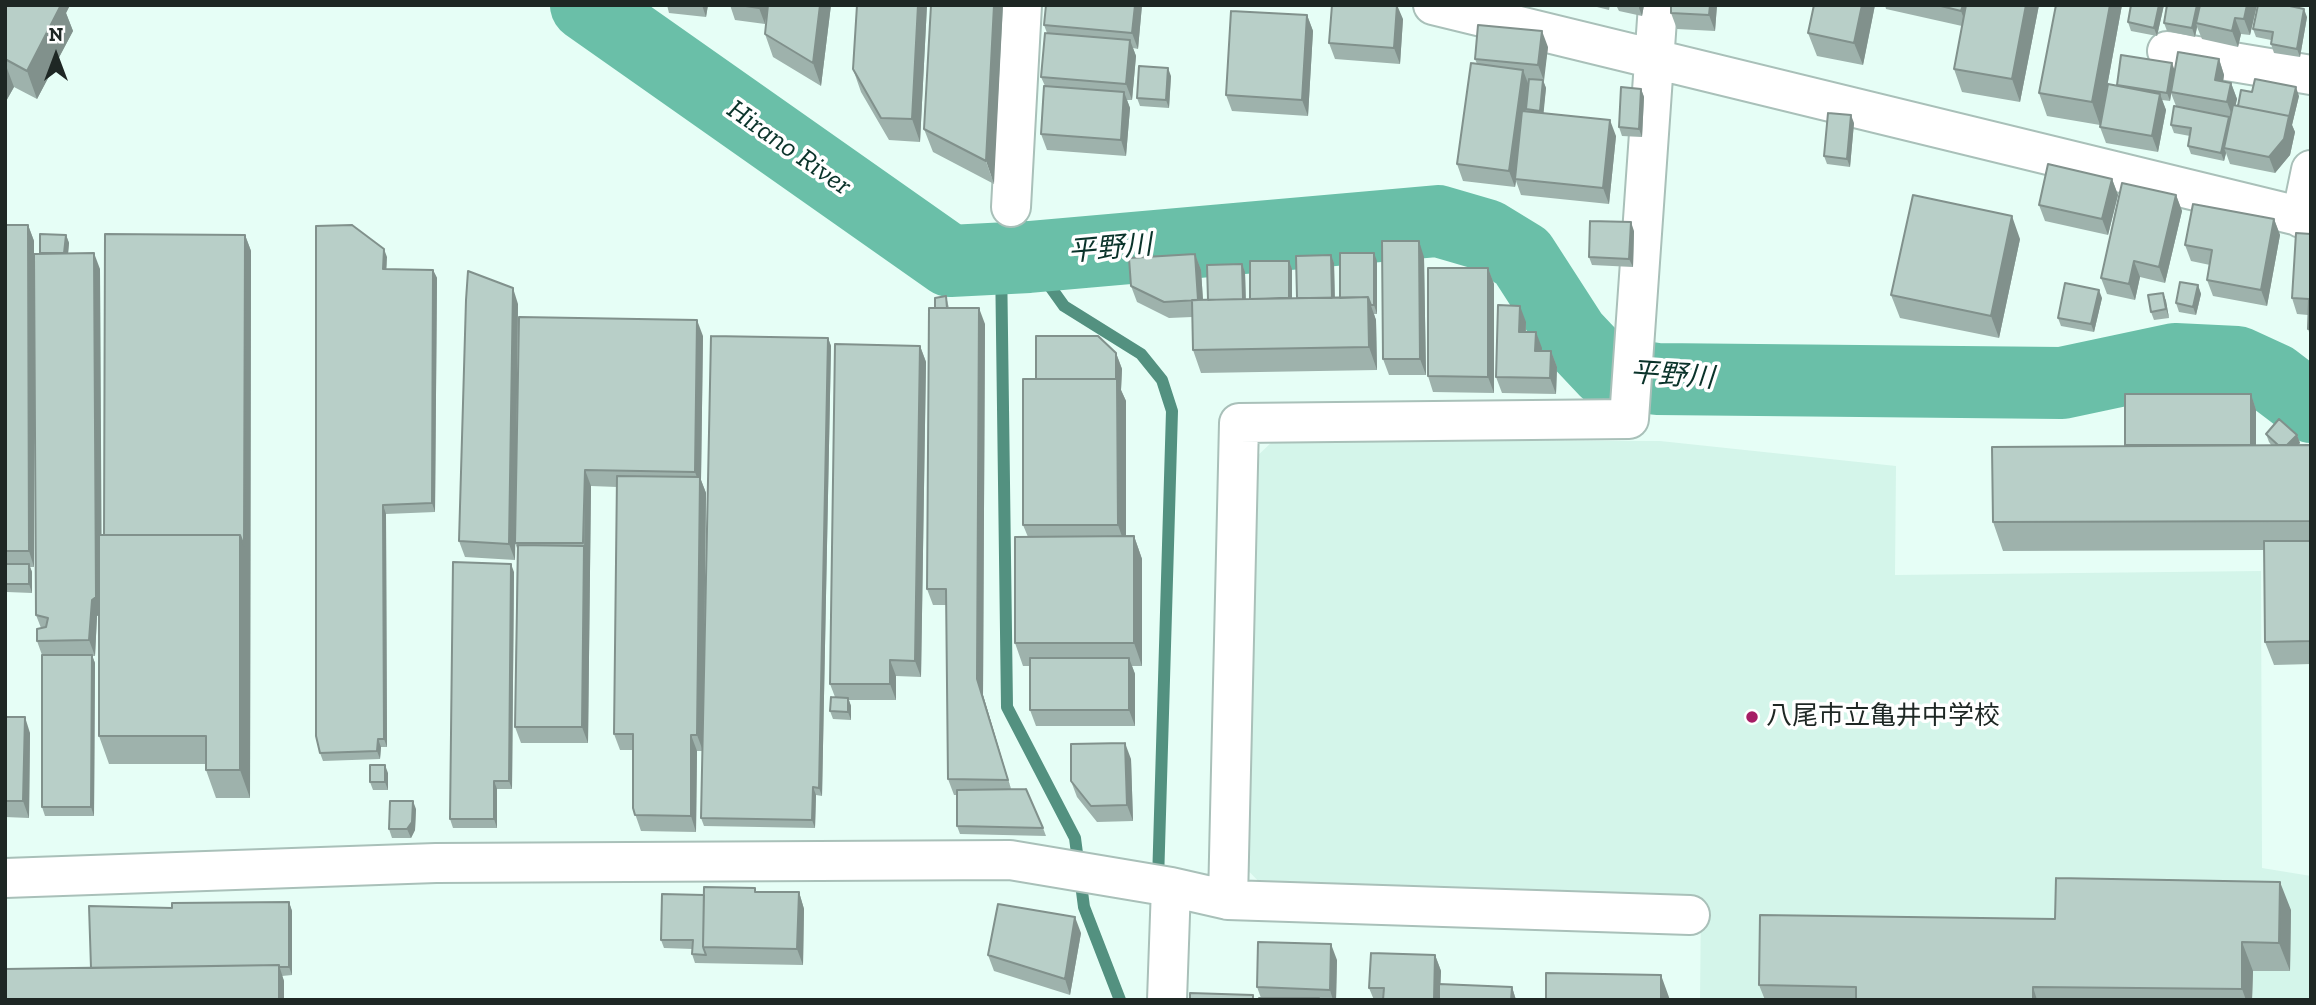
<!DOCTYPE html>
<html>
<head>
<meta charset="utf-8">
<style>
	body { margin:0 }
	#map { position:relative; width:2316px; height:1005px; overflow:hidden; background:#e6fef6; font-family:"Zilla Slab",serif }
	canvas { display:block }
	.frame { position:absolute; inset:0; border:7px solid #1e2724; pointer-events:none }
	.north { position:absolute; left:21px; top:21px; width:70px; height:70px; -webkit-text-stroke:5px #fff; paint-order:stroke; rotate:0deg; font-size:19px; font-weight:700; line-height:28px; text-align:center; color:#1e2724 }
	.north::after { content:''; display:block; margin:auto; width:24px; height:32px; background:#1e2724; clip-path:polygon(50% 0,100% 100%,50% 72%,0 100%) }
</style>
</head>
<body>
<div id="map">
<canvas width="2316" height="1005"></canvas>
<div class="frame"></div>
<div class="north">N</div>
</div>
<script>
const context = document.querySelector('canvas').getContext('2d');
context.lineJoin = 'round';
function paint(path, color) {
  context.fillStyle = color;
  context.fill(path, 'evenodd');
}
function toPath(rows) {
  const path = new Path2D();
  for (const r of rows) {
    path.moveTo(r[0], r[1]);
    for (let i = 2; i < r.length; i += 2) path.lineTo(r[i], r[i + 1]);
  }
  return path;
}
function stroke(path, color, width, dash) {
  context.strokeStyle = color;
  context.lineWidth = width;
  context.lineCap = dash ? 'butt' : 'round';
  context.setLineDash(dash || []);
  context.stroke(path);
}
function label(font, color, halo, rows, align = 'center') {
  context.font = font + ' "Zilla Slab","Noto Sans JP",serif';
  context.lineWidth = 7;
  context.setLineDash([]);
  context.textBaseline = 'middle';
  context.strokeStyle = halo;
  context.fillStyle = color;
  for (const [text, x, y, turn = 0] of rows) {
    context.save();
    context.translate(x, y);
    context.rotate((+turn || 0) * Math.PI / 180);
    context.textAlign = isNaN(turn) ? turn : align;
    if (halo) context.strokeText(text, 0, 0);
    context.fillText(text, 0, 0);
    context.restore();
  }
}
paint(toPath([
	[1274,440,1660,441,1896,466,1895,575,2261,571,2262,868,2311,876,2311,1000,1700,1000,1701,902,1262,885,1238,860,1252,461]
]), '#d4f5ea');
stroke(toPath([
	[1029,257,1064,306,1141,354,1162,380,1172,411,1158,881],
	[1001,258,1007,707,1075,838,1084,907,1120,1000]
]), '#539180', 12);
stroke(toPath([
	[586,5,950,261,1029,257,1438,221,1486,235,1522,257,1573,336,1606,371,1657,379,2062,383,2175,359,2237,362,2274,379,2311,407]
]), '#6abfa8', 72);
const minor = toPath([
	[1433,5,2311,219],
	[2167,51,2311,75],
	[1011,207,1022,5],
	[2301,218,2311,170],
	[5,878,436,863,1010,860,1171,887,1228,900,1690,915],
	[1228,900,1239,423,1629,419,1658,5],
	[1167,1000,1171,887]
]);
stroke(minor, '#a9c0b9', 42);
stroke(minor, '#fff', 38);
paint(toPath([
	[5,5,70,5,66,13,73,31,37,99,14,87,5,103],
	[667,5,708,5,706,17,669,13],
	[730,5,768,5,765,24,735,20],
	[768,5,831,5,821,86,773,57,765,34],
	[927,5,920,142,889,140,861,92,853,69],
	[931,5,994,184,933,152,924,129],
	[1142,5,1138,49,1133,48,1136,56,1132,100,1127,100,1130,108,1126,156,1047,150,1041,134,1045,86,1041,77,1047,33,1044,25],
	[1589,5,1610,5,1609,10],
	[1616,5,1644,5,1642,16,1619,11],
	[1717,5,1715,31,1677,29,1671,13],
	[1875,5,1863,65,1817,56,1808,33],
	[1885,5,2039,5,2020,102,1962,92,1954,69,1962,26,1886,9],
	[2056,5,2122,5,2100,125,2047,116,2039,93],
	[2164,5,2157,36,2131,31,2128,22],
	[2257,5,2250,35,2241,34,2238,47,2202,39,2197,27,2195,37,2167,31,2164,23],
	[1307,15,1313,31,1308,116,1232,111,1226,95],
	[2307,17,2300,57,2274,53,2271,44,2271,40,2256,37,2253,29],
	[1403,19,1400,64,1335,59,1329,43],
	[1548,47,1543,81,1546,88,1543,113,1616,136,1609,204,1521,195,1516,181,1515,187,1463,181,1457,164,1477,64,1475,59],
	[2219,59,2224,75,2223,81,2231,83,2237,99,2235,105,2238,106,2252,92,2299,96,2292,125,2295,132,2290,155,2275,173,2230,164,2226,153,2224,161,2191,154,2188,146,2190,136,2174,133,2171,125,2176,106,2171,93,2170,101,2162,100,2166,110,2158,152,2106,143,2100,127,2117,86],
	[1171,76,1169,108,1140,106,1137,98],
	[1641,89,1644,97,1642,137,1622,136,1619,127],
	[1854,123,1850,167,1827,164,1824,156],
	[2112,179,2118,195,2108,235,2045,221,2039,205],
	[2176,195,2182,211,2165,283,2140,277,2135,300,2107,294,2101,278],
	[2274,219,2280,235,2267,306,2213,296,2207,280,2210,265,2191,261,2185,245],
	[5,225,28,225,34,241,34,567,30,567,32,572,32,593,7,592,5,587],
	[1634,231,1633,267,1592,265,1589,257],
	[2311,234,2311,338,2308,329,2308,315,2297,314,2292,298],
	[66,235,69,243,68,253,100,269,101,535,104,535,245,235,251,251,250,798,216,798,206,770,206,764,109,764,99,736,99,615,97,616,95,656,92,656,95,663,94,816,45,816,42,807,42,655,37,641,41,628,36,615,40,253],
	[2020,239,1999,338,1900,318,1891,295],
	[1195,254,1201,270,1203,300,1208,300,1242,264,1245,272,1246,299,1250,299,1289,261,1292,269,1292,298,1297,298,1331,255,1334,263,1335,298,1340,298,1377,261,1377,314,1374,314,1376,320,1377,370,1201,373,1193,350,1192,317,1169,318,1137,302,1131,286],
	[387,257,386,269,433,270,437,278,435,512,386,514,387,747,381,747,380,759,323,761,320,753],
	[1424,257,1426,375,1389,375,1383,359],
	[1488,268,1494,284,1494,393,1433,392,1428,376],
	[2198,285,2201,294,2196,315,2179,312,2176,303],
	[2163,293,2166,301,2169,318,2154,320,2151,312],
	[946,296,949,308,985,324,983,695,1011,789,1043,828,1046,836,960,834,957,826,957,795,954,795,948,779,946,605,933,605,927,589,935,308],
	[2102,298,2094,332,2061,326,2058,318],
	[518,304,515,560,465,557,459,541],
	[1526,322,1526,332,1536,332,1542,351,1551,351,1557,367,1556,394,1502,393,1496,377],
	[703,336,701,480,706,493,704,698,828,338,831,346,822,796,816,795,815,828,704,826,701,818,703,751,697,751,696,832,641,831,633,808,633,750,620,750,614,734,617,487,591,486,588,743,521,743,515,727,517,548,515,543],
	[920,346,926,362,921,677,896,676,896,700,849,700,851,706,851,720,833,719,830,711,835,697,830,684],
	[1116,353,1122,369,1121,390,1126,401,1126,537,1134,536,1142,559,1142,666,1132,666,1135,674,1135,726,1036,726,1030,710,1030,666,1023,666,1015,643,1028,537,1023,525,1036,379],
	[2251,394,2256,410,2256,446,2272,446,2269,442,2266,434,2297,435,2300,443,2298,445,2311,445,2311,664,2274,665,2265,642,2264,550,2003,551,1993,522,2126,446,2125,445],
	[514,572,512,789,497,789,497,828,453,828,450,819],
	[5,717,30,733,29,818,5,817],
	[1131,759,1133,821,1097,822,1077,797,1071,781],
	[388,773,388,790,373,790,370,782],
	[416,809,415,830,411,838,392,838,389,829],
	[755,888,756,892,799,892,804,909,803,965,695,963,692,954,693,949,664,948,661,940,704,895],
	[289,902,292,911,292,975,282,976,284,981,284,1000,91,968,172,908],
	[2291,910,2290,971,2253,971,2252,1000,1765,1000,1759,985,2055,919],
	[1081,933,1070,995,994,971,988,955],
	[1435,955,1441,971,1440,984,1512,987,1516,1000,1374,1000,1369,988],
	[1337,960,1336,1000,1259,1000,1261,998,1257,987]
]), '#9eb2ac');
paint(toPath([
	[53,5,70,5,66,13,73,31,37,99,27,71],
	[702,5,708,5,706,17],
	[760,5,768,5,765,24,759,8],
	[820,5,831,5,821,86,813,63],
	[918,5,927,5,920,142,912,119],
	[994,5,1003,5,994,184,986,161],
	[1135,5,1142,5,1138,49,1132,33],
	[1397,5,1403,19,1400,64,1394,48],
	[1639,5,1644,5,1642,16,1639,8],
	[1710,5,1717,5,1715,31,1709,15],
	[1862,5,1875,5,1863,65,1854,43],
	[1963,5,1972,5,1967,27,1961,11],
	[2026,5,2039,5,2020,102,2012,79],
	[2110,5,2122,5,2100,125,2092,102],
	[2159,5,2164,5,2157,36,2154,28],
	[2197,5,2202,5,2196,23,2197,27,2195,37,2192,28],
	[2247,5,2257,5,2250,35,2244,19],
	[2304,9,2307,17,2300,57,2297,49],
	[1307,15,1313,31,1308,116,1302,100],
	[2235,18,2241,34,2238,47,2232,31],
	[1542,31,1548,47,1544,81,1538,65],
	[1130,40,1136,56,1132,100,1126,84],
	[2219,59,2224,75,2221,96,2215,80],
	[5,63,14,87,5,103],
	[2172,63,2175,71,2170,101,2167,93],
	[1168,68,1171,76,1169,108,1166,100],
	[1523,70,1529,86,1516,179,1515,179,1516,181,1515,187,1509,171],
	[1543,80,1546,88,1543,119,1540,111],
	[2231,83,2237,99,2233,118,2227,102],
	[2296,87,2299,96,2292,125,2295,132,2290,155,2275,173,2269,157,2289,116],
	[1641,89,1644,97,1642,137,1639,129],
	[1124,92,1130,108,1126,156,1121,140],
	[2160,94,2166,110,2158,152,2152,136],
	[1851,115,1854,123,1850,167,1847,159],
	[2229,117,2232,125,2224,148,2226,153,2224,161,2221,153],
	[1610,120,1616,136,1609,204,1603,188],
	[2112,179,2118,195,2108,235,2102,219],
	[2176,195,2182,211,2165,283,2159,267],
	[2012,216,2020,239,1999,338,1991,316],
	[2274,219,2280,235,2267,306,2261,290],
	[1631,222,1634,231,1633,267,1629,259],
	[28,225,34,241,34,567,29,551],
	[66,235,69,243,67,266,64,258],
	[245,235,251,251,250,798,240,770,240,535],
	[1419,241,1424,257,1426,375,1420,359],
	[384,249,387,257,386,277,383,269],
	[94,253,100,269,102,613,97,616,95,656,89,640],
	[1374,253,1377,261,1377,314,1374,305],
	[1195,254,1201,270,1204,316,1198,300],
	[1331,255,1334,263,1335,312,1332,304],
	[1289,261,1292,269,1292,315,1289,307],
	[2134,261,2140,277,2135,300,2129,284],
	[1242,264,1245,272,1246,315,1243,307],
	[1488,268,1494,284,1494,393,1488,377],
	[433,270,437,278,435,512,432,503],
	[2198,285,2201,294,2196,315,2193,307],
	[513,288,518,304,515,560,509,544],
	[2099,290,2102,298,2094,332,2091,324],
	[2163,293,2166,301,2169,318,2166,309],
	[1368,297,1376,320,1377,370,1369,347],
	[1520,306,1526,322,1525,348,1519,332],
	[979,308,985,324,983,695,1013,796,977,679],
	[697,320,703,336,701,480,706,493,703,751,697,735,700,486,695,472],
	[1536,332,1542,348,1541,367,1535,351],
	[828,338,831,346,822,796,819,788],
	[920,346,926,362,921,677,915,661],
	[1551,351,1557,367,1556,394,1550,378],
	[1116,353,1122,369,1121,390,1126,401,1126,548,1118,525],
	[2251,394,2256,410,2256,461,2251,445],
	[2297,435,2300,443,2286,458,2283,450],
	[585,470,591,486,588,743,582,727],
	[383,505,386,514,387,747,384,739],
	[1134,536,1142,559,1142,666,1134,643],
	[29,564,32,572,32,593,29,584],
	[511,564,514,572,512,789,509,781],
	[92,655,95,663,94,816,91,807],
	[1129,658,1135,674,1135,726,1129,710],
	[890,660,896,676,896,700,890,684],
	[848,698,851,706,851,720,848,712],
	[25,717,30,733,29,818,23,801],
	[691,735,697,751,696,832,691,816],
	[378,739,381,747,380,759,377,751],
	[1125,743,1131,759,1133,821,1127,805],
	[385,765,388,773,388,790,385,782],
	[494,781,497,789,497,828,494,819],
	[813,787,816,795,815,828,812,820],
	[413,801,416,809,415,830,411,838,407,829],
	[2280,882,2291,910,2290,971,2279,943],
	[799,892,804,909,803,965,797,949],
	[289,902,292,911,292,975,289,967],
	[1075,917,1081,933,1070,995,1065,979],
	[2242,942,2253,971,2252,1000,2246,1000,2242,989],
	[1331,944,1337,960,1336,1000,1333,1000,1330,990],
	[1435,955,1441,971,1440,1000,1434,1000],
	[279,965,284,981,284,1000,279,1000],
	[1661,975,1670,1000,1661,1000],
	[1512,987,1516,1000,1511,1000],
	[2033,987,2037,1000,2033,1000]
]), '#81918c');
const building = toPath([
	[5,5,61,5,27,71,5,59,5,5],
	[739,5,760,5,759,8,739,5],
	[768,5,820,5,813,63,765,34,768,5],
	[857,5,918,5,912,119,881,118,853,69,857,5],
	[931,5,994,5,986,161,924,129,931,5],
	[1046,5,1135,5,1132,33,1044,25,1046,5],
	[1332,5,1397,5,1394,48,1329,43,1332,5],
	[1671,5,1710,5,1709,15,1671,13,1671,5],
	[1814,5,1862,5,1854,43,1808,33,1814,5],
	[1937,5,1963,5,1961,11,1937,5],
	[1966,5,2026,5,2012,79,1954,69,1966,5],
	[2056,5,2110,5,2092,102,2039,93,2056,5],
	[2131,5,2159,5,2154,28,2128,22,2131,5],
	[2167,5,2197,5,2192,28,2164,23,2167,5],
	[2200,5,2247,5,2244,19,2235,18,2232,31,2196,23,2200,5],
	[2258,5,2285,5,2304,9,2297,49,2271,44,2273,32,2253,29,2258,5],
	[1231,11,1307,15,1302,100,1226,95,1231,11],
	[1478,25,1542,31,1538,65,1475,59,1478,25],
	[1045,33,1130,40,1126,84,1041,77,1045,33],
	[2178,52,2219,59,2215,80,2231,83,2227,102,2171,92,2178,52],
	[2121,55,2172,63,2167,93,2117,85,2121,55],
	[1471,63,1523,70,1509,171,1457,164,1471,63],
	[1139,66,1168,68,1166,100,1137,98,1139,66],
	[1529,79,1543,80,1540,111,1526,109,1529,79],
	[2255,79,2296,87,2289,117,2289,116,2238,106,2241,90,2252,92,2255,79],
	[2108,84,2160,94,2152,136,2100,127,2108,84],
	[1044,86,1124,92,1121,140,1041,134,1044,86],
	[1621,87,1641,89,1639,129,1619,127,1621,87],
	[2233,105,2289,116,2284,139,2269,157,2224,148,2233,105],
	[2174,106,2229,117,2221,153,2188,146,2191,128,2171,125,2174,106],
	[1522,111,1610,120,1603,188,1515,179,1522,111],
	[1828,113,1851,115,1847,159,1824,156,1828,113],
	[2048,164,2112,179,2102,219,2039,205,2048,164],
	[2122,183,2176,195,2159,267,2134,261,2129,284,2101,278,2122,183],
	[1913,195,2012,216,1991,316,1891,295,1913,195],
	[2193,204,2274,219,2261,290,2207,280,2212,250,2185,245,2193,204],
	[1590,221,1631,222,1629,259,1589,257,1590,221],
	[5,225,28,225,29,551,5,551,5,225],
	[352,225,384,249,383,269,433,270,432,503,383,505,384,739,378,739,377,751,320,753,316,736,316,226,352,225],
	[2296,233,2311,234,2311,329,2308,329,2309,299,2292,298,2296,233],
	[40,234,66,235,64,253,40,253,40,234],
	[105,234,245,235,244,546,240,535,104,535,105,234],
	[1382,241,1419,241,1420,359,1383,359,1382,241],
	[94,253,96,597,92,600,89,640,37,641,37,629,46,627,48,618,36,615,34,254,94,253],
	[1340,253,1374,253,1374,305,1371,305,1368,297,1340,298,1340,253],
	[1195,254,1198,300,1164,302,1131,286,1129,258,1195,254],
	[1331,255,1332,298,1297,298,1296,256,1331,255],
	[1250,261,1289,261,1289,298,1250,299,1250,261],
	[1242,264,1243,299,1208,300,1207,265,1242,264],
	[1428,268,1488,268,1488,377,1428,376,1428,268],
	[468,271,513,288,509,544,459,541,466,300,468,271],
	[2180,282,2198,285,2193,307,2176,303,2180,282],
	[2065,283,2099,290,2091,324,2058,318,2065,283],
	[2163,293,2166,309,2151,312,2148,295,2163,293],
	[946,296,947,308,935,308,935,298,946,296],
	[1368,297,1369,347,1193,350,1192,300,1368,297],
	[1498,305,1520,306,1519,332,1536,332,1535,351,1551,351,1550,378,1496,377,1498,305],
	[929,308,979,308,977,679,1008,780,948,779,946,589,927,589,929,308],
	[519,317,697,320,695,472,585,470,583,543,515,543,519,317],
	[711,336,828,338,819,788,813,787,812,820,701,818,711,336],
	[1036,336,1098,336,1116,353,1116,379,1036,379,1036,336],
	[835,344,920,346,915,661,890,660,890,684,830,684,835,344],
	[1023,379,1117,379,1118,525,1023,525,1023,379],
	[2125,394,2251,394,2251,445,2125,445,2125,394],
	[2279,419,2297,435,2287,445,2278,445,2266,434,2279,419],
	[2311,445,2311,521,1993,522,1992,447,2311,445],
	[617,476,700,477,697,735,691,735,691,816,635,815,633,808,633,734,614,734,617,476],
	[99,535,240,535,240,770,206,770,206,736,99,736,99,535],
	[1134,536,1134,643,1015,643,1015,537,1134,536],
	[2264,541,2311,541,2311,641,2265,642,2264,541],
	[518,545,584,546,582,727,515,727,518,545],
	[453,562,511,564,509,781,494,781,494,819,450,819,453,562],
	[5,564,29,564,29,584,5,584,5,564],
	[42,655,92,655,91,807,42,807,42,655],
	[1030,658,1129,658,1129,710,1030,710,1030,658],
	[831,697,848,698,848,712,830,711,831,697],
	[5,717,25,717,23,801,5,801,5,717],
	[1125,743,1127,805,1091,806,1071,781,1071,744,1125,743],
	[370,765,385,765,385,782,370,782,370,765],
	[1026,789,1043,828,957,826,957,790,1026,789],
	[390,801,413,801,412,822,407,829,389,829,390,801],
	[2056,878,2280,882,2279,943,2242,942,2242,989,2033,987,2033,1000,1856,1000,1856,987,1759,985,1760,915,2055,919,2056,878],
	[704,887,755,888,755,892,799,892,797,949,703,947,704,887],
	[662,894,704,895,703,947,706,955,692,954,693,940,661,940,662,894],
	[289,902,289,967,279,967,279,965,91,968,89,906,172,908,172,903,289,902],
	[998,904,1075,917,1065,979,988,955,998,904],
	[1258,942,1331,944,1330,990,1257,987,1258,942],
	[1371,953,1435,955,1434,1000,1383,1000,1384,988,1369,988,1371,953],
	[279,965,279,1000,5,1000,5,969,279,965],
	[1546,973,1661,975,1661,1000,1546,1000,1546,973],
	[1439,984,1512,987,1511,1000,1439,1000,1439,984],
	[1190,993,1253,995,1253,1000,1190,1000,1190,993],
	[1259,998,1319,998,1319,1000,1259,1000,1259,998]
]);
paint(building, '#b8cfc8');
stroke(building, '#81918c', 2);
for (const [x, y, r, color] of [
	[1752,717,7,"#a51d65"]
]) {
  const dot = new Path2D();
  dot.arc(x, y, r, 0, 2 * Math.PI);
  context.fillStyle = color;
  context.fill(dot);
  stroke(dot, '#fff', 2.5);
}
label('26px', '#1e2724', '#fff', [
	["八尾市立亀井中学校",1766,717]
], 'left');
label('italic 28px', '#0a332a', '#fff', [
	["Hirano River",789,148,35],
	["平野川",1110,249,-5],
	["平野川",1672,376,4]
]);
</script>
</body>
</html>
